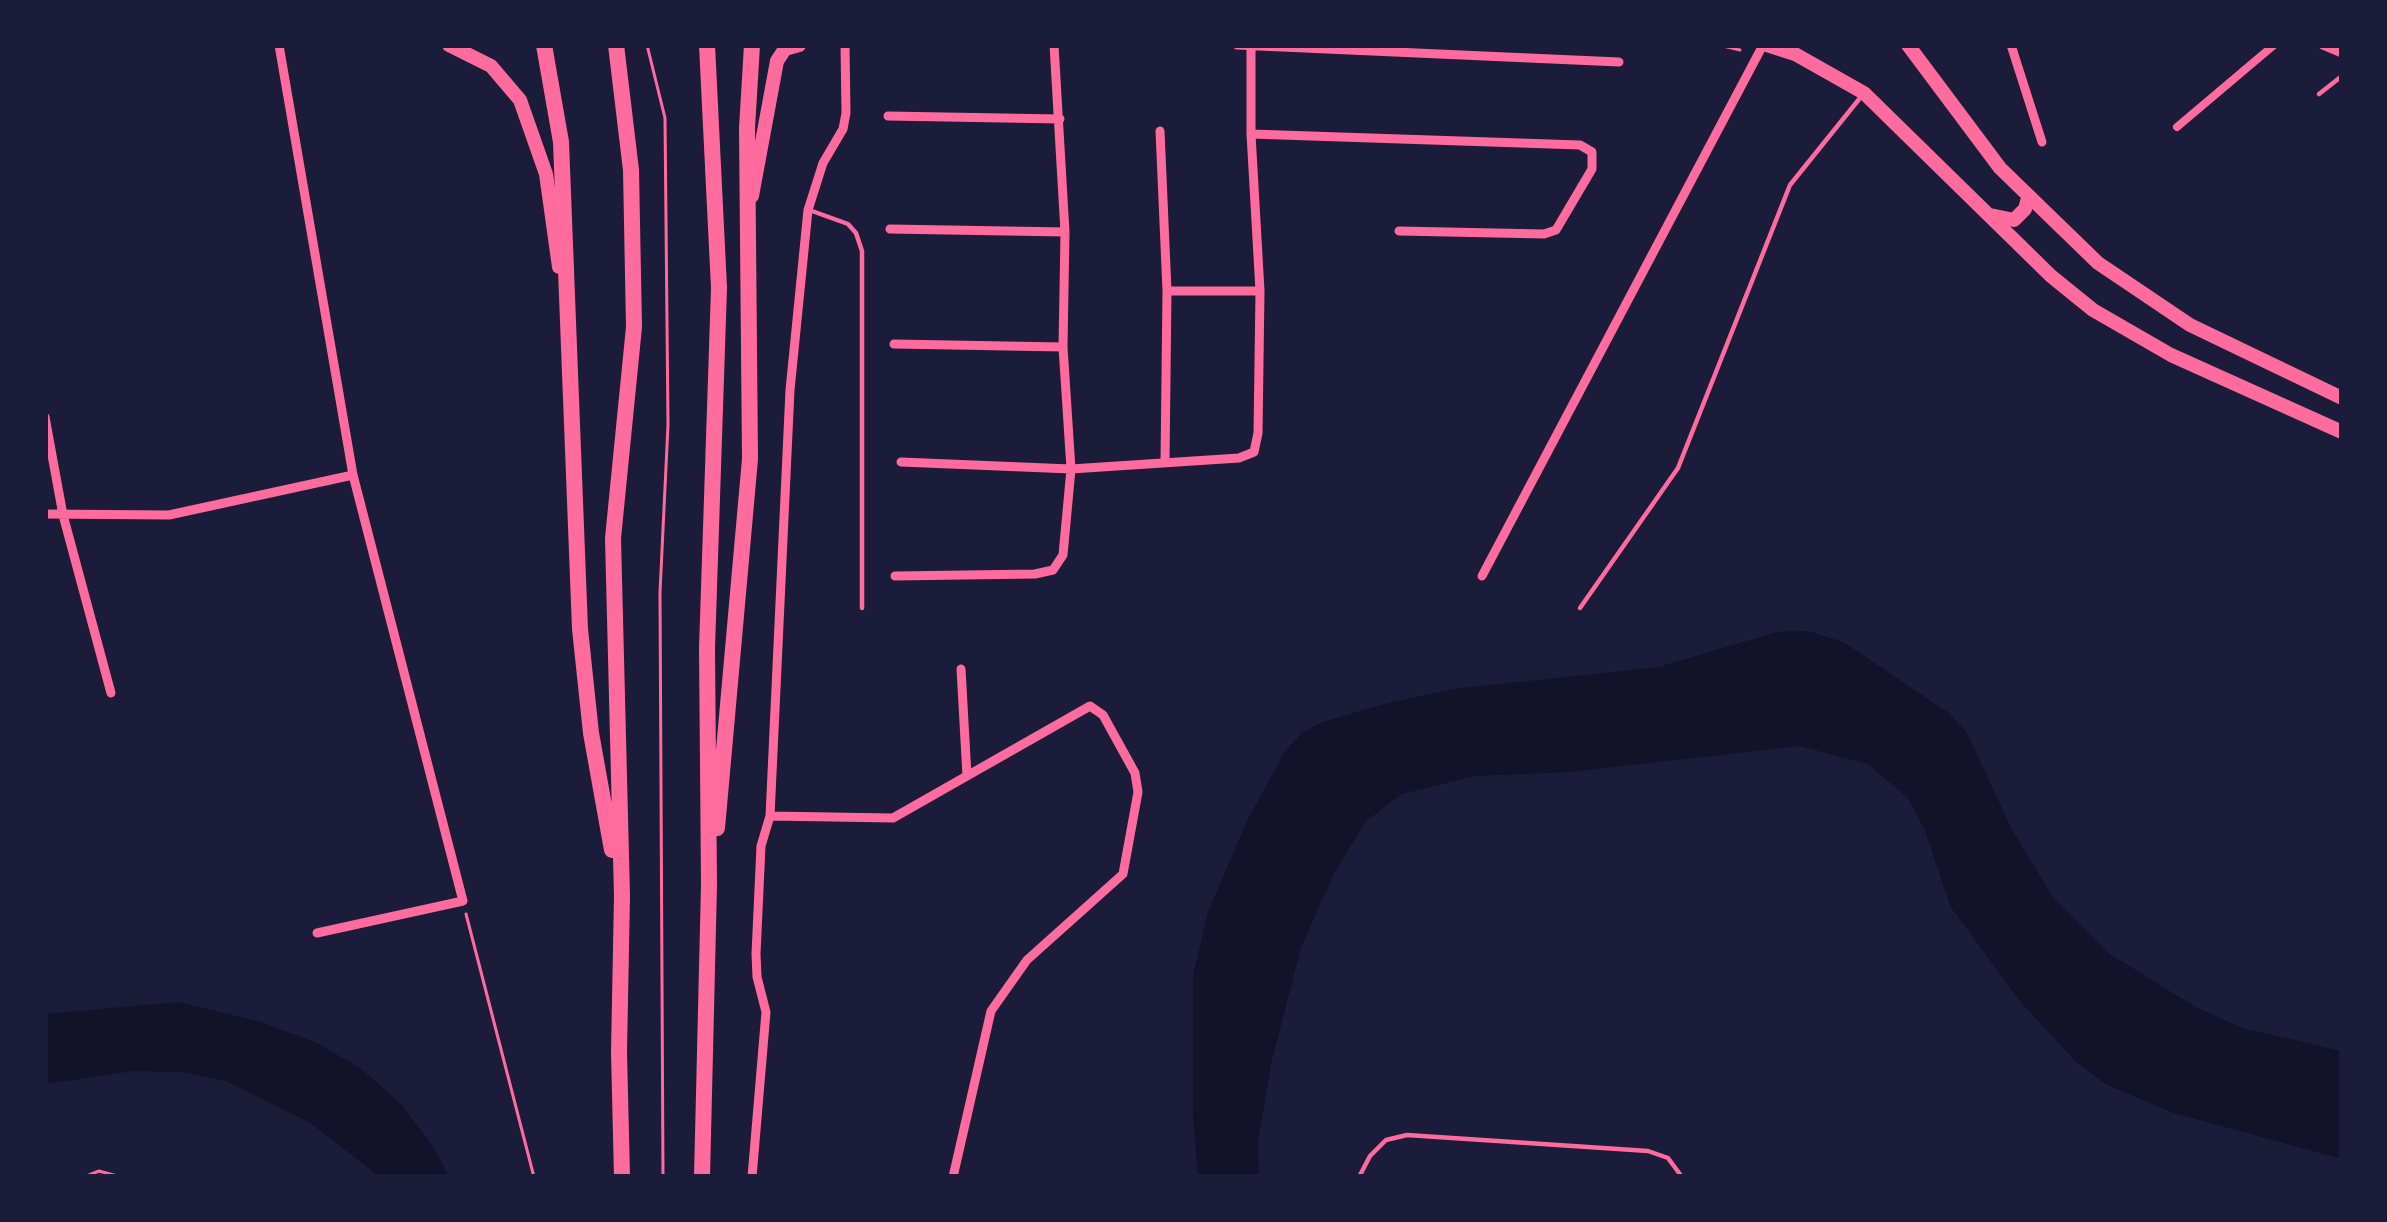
<!DOCTYPE html>
<html>
<head>
<meta charset="utf-8">
<style>
	body { margin:0 }
	#map { position:relative; width:2387px; height:1222px; overflow:hidden; background:#1b1b3a; font-family:Cabin,sans-serif }
	canvas { display:block }
	.frame { position:absolute; inset:0; border:48px solid #1b1b3a; pointer-events:none }
</style>
</head>
<body>
<div id="map">
<canvas width="2387" height="1222"></canvas>
<div class="frame"></div>
</div>
<script>
const context = document.querySelector('canvas').getContext('2d');
context.lineJoin = 'round';
function paint(path, color) {
  context.fillStyle = color;
  context.fill(path, 'evenodd');
}
function toPath(rows) {
  const path = new Path2D();
  for (const r of rows) {
    path.moveTo(r[0], r[1]);
    for (let i = 2; i < r.length; i += 2) path.lineTo(r[i], r[i + 1]);
  }
  return path;
}
function stroke(path, color, width, dash) {
  context.strokeStyle = color;
  context.lineWidth = width;
  context.lineCap = dash ? 'butt' : 'round';
  context.setLineDash(dash || []);
  context.stroke(path);
}
paint(toPath([
	[1808,631,1843,642,1949,713,1967,733,2012,830,2053,897,2110,954,2192,1005,2242,1028,2342,1051,2342,1159,2174,1113,2107,1085,2076,1062,2020,1001,1950,906,1925,830,1908,798,1868,764,1799,746,1571,772,1475,776,1402,794,1366,821,1334,873,1301,948,1272,1060,1258,1140,1259,1177,1198,1177,1193,1112,1193,975,1208,912,1246,823,1285,751,1302,733,1320,723,1384,704,1454,689,1659,667,1777,632],
	[179,1002,261,1022,317,1043,360,1068,401,1104,435,1149,449,1177,380,1177,309,1122,226,1081,183,1072,133,1071,45,1084,45,1014]
]), '#12122b');
stroke(toPath([
	[647,45,665,118,668,425,660,592,663,1177],
	[1719,45,1740,50],
	[466,914,534,1177],
	[84,1177,99,1171,121,1177]
]), '#ff6b9d', 3);
stroke(toPath([
	[2319,94,2342,76],
	[812,211,848,224,856,233,862,251,862,608],
	[1580,608,1678,468,1790,185,1860,98],
	[1359,1177,1370,1156,1386,1140,1407,1135,1648,1151,1668,1158,1682,1177],
	[1954,1177,2000,1177]
]), '#ff6b9d', 4.5);
stroke(toPath([
	[2177,127,2274,45]
]), '#ff6b9d', 8);
stroke(toPath([
	[279,45,353,475,463,901,317,933],
	[1237,45,1619,62],
	[2011,45,2042,142],
	[2323,45,2342,53],
	[888,116,1060,119],
	[1160,131,1167,291,1165,462],
	[1251,134,1580,145,1592,152,1592,169,1556,230,1544,234,1399,231],
	[890,229,1065,232],
	[1167,291,1260,291],
	[894,344,1063,347],
	[45,417,63,515,111,693],
	[901,462,1071,469,1239,458,1254,452,1258,433,1260,291,1251,134,1251,45],
	[45,514,169,515,353,475],
	[895,576,1035,574,1053,570,1063,555,1071,469,1063,347,1065,232,1054,45],
	[1482,576,1763,45],
	[961,669,967,776],
	[770,816,893,818,1090,706,1103,715,1135,773,1138,792,1123,874,1027,960,991,1011,953,1177],
	[752,1177,766,1012,757,977,756,954,761,846,770,816,790,390,808,210,823,163,843,129,846,113,845,45]
]), '#ff6b9d', 9);
stroke(toPath([
	[449,45,491,66,520,100,546,174,559,267],
	[1767,45,1795,54,1864,93,2051,276,2093,310,2171,355,2342,432],
	[1908,45,2000,168,2098,263,2190,325,2342,398],
	[752,196,777,61,785,49,799,45],
	[1990,215,2014,220,2025,209,2028,198]
]), '#ff6b9d', 14);
stroke(toPath([
	[544,45,561,142,580,629,591,733,612,850],
	[616,45,631,170,634,327,613,538,622,896,619,1052,622,1177],
	[717,828,750,459,747,128,752,45],
	[702,1177,709,885,707,648,719,288,707,45]
]), '#ff6b9d', 16);
</script>
</body>
</html>
